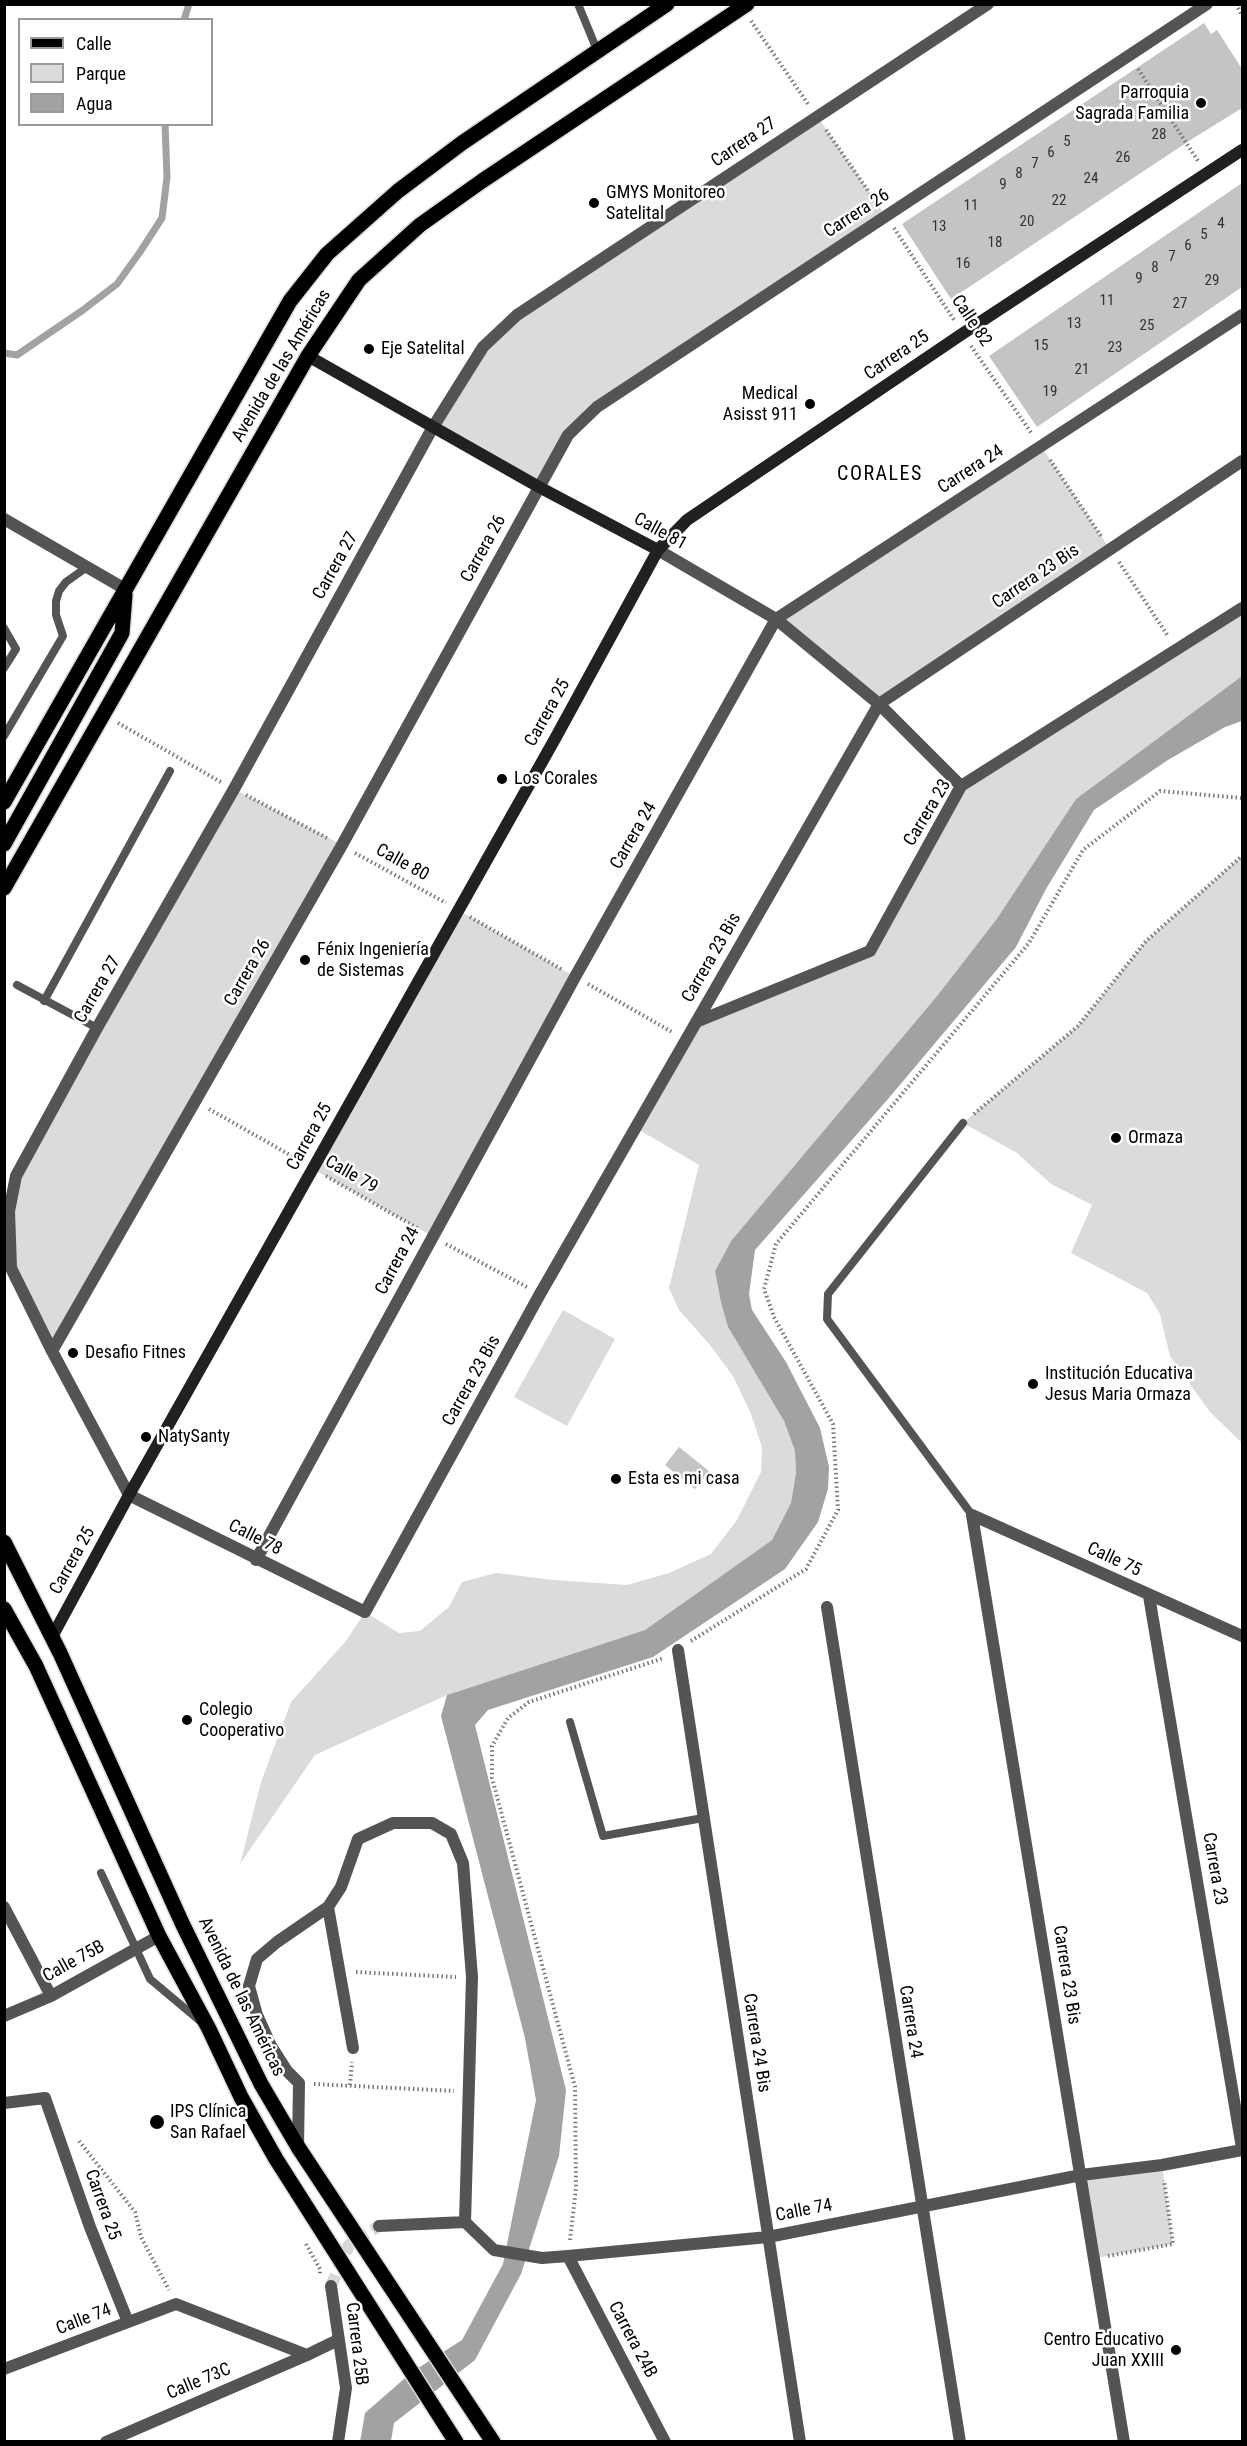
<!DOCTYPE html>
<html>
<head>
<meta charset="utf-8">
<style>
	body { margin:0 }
	#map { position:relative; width:1247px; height:2446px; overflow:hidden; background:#fff; font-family:"Roboto Condensed",sans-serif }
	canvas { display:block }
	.frame { position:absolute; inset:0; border:6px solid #000; pointer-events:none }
	.legend { position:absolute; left:18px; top:18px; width:195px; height:108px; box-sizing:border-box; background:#fff; border:2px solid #999; margin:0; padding:8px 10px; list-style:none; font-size:18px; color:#000 }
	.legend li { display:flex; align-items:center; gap:12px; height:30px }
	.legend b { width:30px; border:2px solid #999 }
</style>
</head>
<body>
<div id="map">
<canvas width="1247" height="2446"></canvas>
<div class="frame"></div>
<ul class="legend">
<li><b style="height:8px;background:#000"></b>Calle</li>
<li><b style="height:16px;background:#dbdbdb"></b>Parque</li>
<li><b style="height:16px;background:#a2a2a2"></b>Agua</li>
</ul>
</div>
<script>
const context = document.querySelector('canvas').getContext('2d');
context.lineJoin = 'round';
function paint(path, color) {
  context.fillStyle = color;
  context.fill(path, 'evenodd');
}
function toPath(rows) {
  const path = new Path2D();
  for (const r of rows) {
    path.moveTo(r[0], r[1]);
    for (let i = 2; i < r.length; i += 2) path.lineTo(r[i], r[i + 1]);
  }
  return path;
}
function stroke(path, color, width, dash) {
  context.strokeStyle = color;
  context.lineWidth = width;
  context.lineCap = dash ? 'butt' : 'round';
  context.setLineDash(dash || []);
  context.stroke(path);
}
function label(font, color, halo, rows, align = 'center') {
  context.font = font + ' "Roboto Condensed",sans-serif';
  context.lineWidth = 5;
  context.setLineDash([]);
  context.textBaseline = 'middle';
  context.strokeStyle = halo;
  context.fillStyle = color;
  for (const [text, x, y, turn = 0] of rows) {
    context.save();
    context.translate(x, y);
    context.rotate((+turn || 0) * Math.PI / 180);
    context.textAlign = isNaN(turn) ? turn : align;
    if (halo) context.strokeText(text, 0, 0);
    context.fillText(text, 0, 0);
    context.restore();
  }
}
paint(toPath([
	[817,116,886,216,597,407,568,435,539,487,433,427,483,347,517,315],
	[1041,446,1110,549,879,704,776,619],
	[1242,608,1242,676,1076,799,996,920,937,996,731,1241,715,1271,721,1303,728,1327,784,1421,795,1451,796,1473,791,1503,772,1540,645,1630,447,1695,315,1755,240,1864,261,1782,291,1702,346,1641,365,1612,399,1633,420,1631,449,1607,462,1582,496,1573,554,1580,627,1585,669,1573,711,1554,737,1520,761,1472,762,1447,751,1414,733,1376,710,1345,679,1310,669,1288,699,1165,636,1128,696,1022,870,951,961,786],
	[234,789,342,845,52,1351,11,1268,16,1176],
	[1242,856,1242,1443,1210,1412,1170,1356,1160,1314,1147,1293,1071,1253,1092,1205,1051,1184,1017,1153,963,1123,1078,1026,1146,941],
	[458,910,575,977,432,1236,313,1169],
	[563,1310,615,1339,567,1426,514,1397],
	[1162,2165,1173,2244,1096,2258,1081,2175]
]), '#dbdbdb');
paint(toPath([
	[1242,676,1242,721,1225,727,1168,760,1094,810,1046,889,1016,947,888,1099,755,1250,749,1294,752,1310,786,1362,820,1428,829,1467,828,1489,818,1522,785,1569,653,1657,488,1710,475,1725,566,2090,559,2156,521,2274,475,2360,394,2423,391,2441,360,2442,365,2413,412,2372,462,2340,503,2264,536,2100,525,2038,441,1716,447,1695,645,1630,772,1540,791,1503,796,1473,795,1451,784,1421,728,1327,721,1303,715,1271,731,1241,937,996,996,920,1076,799]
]), '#a2a2a2');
stroke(toPath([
	[184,20,189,4],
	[4,353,17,355,83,310,117,284,140,252,162,218,167,177,165,124]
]), '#a2a2a2', 7);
paint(toPath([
	[1204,23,1211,34,1217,30,1242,69,1242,108,1192,139,951,299,902,224],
	[1242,183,1242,287,1037,427,989,356],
	[679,1447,709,1471,695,1489,665,1465]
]), '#c4c4c4');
stroke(toPath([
	[331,2286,349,2245,379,2226]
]), '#d9d9d9', 12, [12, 6]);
const primary = toPath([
	[4,802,270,336,290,301,327,254,398,191,462,143,667,4],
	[4,844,122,633,125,595],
	[4,888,308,356,359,280,420,225,482,181,747,4],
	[4,1542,60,1653,182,1923,261,2084,298,2147,493,2442],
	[4,1609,36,1666,159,1936,209,2029,241,2097,276,2159,456,2442]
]);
stroke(primary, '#dbdbdb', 18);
stroke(toPath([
	[1236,4,1242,15],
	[751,21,808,104],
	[1138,69,1198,161],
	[826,130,878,205],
	[894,228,954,320],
	[971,346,1032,434],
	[1050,460,1101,536],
	[1119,562,1168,636],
	[118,723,221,782],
	[246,795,327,838],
	[355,853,446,903],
	[470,917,563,970],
	[588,984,672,1032],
	[209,1109,299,1160],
	[974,1114,1078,1026,1146,941,1242,856],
	[326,1176,419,1229],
	[446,1244,527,1287],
	[691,1641,806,1569,838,1510,833,1424,774,1317,764,1289,776,1244,1029,943,1083,850,1160,791,1242,798],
	[356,1972,456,1977],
	[314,2084,454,2091],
	[350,2085,352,2062],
	[79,2141,135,2212,141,2237,169,2290],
	[570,2240,576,2188,575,2087,492,1778,492,1746,508,1718,529,1702,664,1658],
	[306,2244,320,2269,320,2275],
	[1108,2256,1173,2244,1164,2180]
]), '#767676', 4, [1.5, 3]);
stroke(toPath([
	[578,4,597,50],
	[4,628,16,649,4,668],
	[4,736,63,636,56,615,56,601,59,591,66,582,87,567],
	[17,985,97,1028],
	[44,1001,170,771],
	[963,1123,828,1294,827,1319,972,1515],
	[570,1722,603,1836,703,1818],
	[101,1873,150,1979,200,2021]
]), '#545454', 8);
stroke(toPath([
	[988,4,517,315,483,347,433,427,234,789,97,1028,16,1176,9,1211,11,1268,52,1351,129,1495,365,1612,540,1294,879,704,1242,461],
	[4,519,125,589],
	[658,550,776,619,879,704,961,786],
	[696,1022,870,951,961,786,1242,608],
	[52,1351,342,845,568,435,597,407,1207,4],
	[972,1515,1124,2442],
	[972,1515,1242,1636],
	[256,1560,575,977,776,619,1242,315],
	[1149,1596,1242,2148],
	[827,1607,960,2442],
	[678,1650,800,2442],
	[4,1907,51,1996],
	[328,1907,353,2048],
	[4,2016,51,1996,159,1936],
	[4,2103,45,2098,90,2227,128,2322],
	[298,2147,299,2083,287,2071,271,2046,257,2015,249,1986,257,1959,277,1942,328,1907,341,1887,358,1839,393,1823,432,1823,451,1834,463,1863,472,1977,465,2222],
	[379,2226,465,2222,494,2250,542,2258,568,2256,768,2237,1081,2175,1162,2165,1242,2150],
	[568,2256,665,2442],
	[331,2286,346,2388,338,2442],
	[4,2369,176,2304,307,2355,338,2340],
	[106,2442,307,2355]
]), '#545454', 12);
stroke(toPath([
	[308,356,539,487,658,550],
	[52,1637,129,1495,556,737,658,550,687,520,962,334,1242,150]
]), '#212121', 12);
stroke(primary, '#000', 15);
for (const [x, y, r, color] of [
	[1201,103,6,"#000"],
	[594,203,6,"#000"],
	[369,349,6,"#000"],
	[810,404,6,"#000"],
	[502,779,6,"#000"],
	[305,960,6,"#000"],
	[1116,1138,6,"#000"],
	[73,1353,6,"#000"],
	[1033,1384,6,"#000"],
	[146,1437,6,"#000"],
	[616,1479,6,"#000"],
	[187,1720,6,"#000"],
	[157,2122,8,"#000"],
	[1176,2350,6,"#000"]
]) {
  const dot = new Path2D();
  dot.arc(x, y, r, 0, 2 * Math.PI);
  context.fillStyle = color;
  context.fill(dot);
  stroke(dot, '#fff', 2);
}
label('15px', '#313131', null, [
	["28",1159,135],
	["5",1067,142],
	["6",1051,153],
	["26",1123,158],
	["7",1035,164],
	["8",1019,174],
	["24",1091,179],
	["9",1003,185],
	["22",1059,201],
	["11",971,206],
	["20",1027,222],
	["4",1221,224],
	["13",939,227],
	["5",1204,235],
	["18",995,243],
	["6",1188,246],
	["7",1172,257],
	["16",963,264],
	["8",1155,268],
	["9",1139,279],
	["29",1212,281],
	["11",1107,301],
	["27",1180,304],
	["13",1074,324],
	["25",1147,326],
	["15",1041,346],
	["23",1115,348],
	["21",1082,370],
	["19",1050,392]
]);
label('18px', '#000', '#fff', [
	["Parroquia",1189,93,"right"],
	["Sagrada Familia",1189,114,"right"],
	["GMYS Monitoreo",606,193],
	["Satelital",606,214],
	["Eje Satelital",381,349],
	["Medical",798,394,"right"],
	["Asisst 911",798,415,"right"],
	["Los Corales",514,779],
	["Fénix Ingeniería",317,950],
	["de Sistemas",317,971],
	["Ormaza",1128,1138],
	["Desafio Fitnes",85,1353],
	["Institución Educativa",1045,1374],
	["Jesus Maria Ormaza",1045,1395],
	["NatySanty",158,1437],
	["Esta es mi casa",628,1479],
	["Colegio",199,1710],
	["Cooperativo",199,1731],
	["IPS Clínica",170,2112],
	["San Rafael",170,2133],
	["Centro Educativo",1164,2340,"right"],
	["Juan XXIII",1164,2361,"right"]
], 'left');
label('18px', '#000', '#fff', [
	["Carrera 27",744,143,-34],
	["Carrera 26",857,214,-33],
	["Calle 82",971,321,56],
	["Carrera 25",897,356,-34],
	["Avenida de las Américas",282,366,-59],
	["Carrera 24",971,470,-33],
	["Calle 81",660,532,29],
	["Carrera 26",484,549,-61],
	["Carrera 27",336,566,-61],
	["Carrera 23 Bis",1036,577,-34],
	["Carrera 25",548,713,-61],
	["Carrera 23",928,813,-59],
	["Carrera 24",634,836,-60],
	["Calle 80",402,863,29],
	["Carrera 23 Bis",712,958,-60],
	["Carrera 26",248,973,-60],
	["Carrera 27",98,990,-60],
	["Carrera 25",310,1137,-61],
	["Calle 79",351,1175,30],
	["Carrera 24",398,1261,-62],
	["Carrera 23 Bis",472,1381,-61],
	["Calle 78",255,1538,27],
	["Calle 75",1114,1560,25],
	["Carrera 25",73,1561,-61],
	["Carrera 23",1214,1869,80],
	["Calle 75B",74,1962,-29],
	["Carrera 23 Bis",1066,1975,81],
	["Avenida de las Américas",241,1997,64],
	["Carrera 24",910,2022,81],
	["Carrera 24 Bis",756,2043,81],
	["Carrera 25",102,2205,70],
	["Calle 74",804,2211,-11],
	["Calle 74",84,2320,-21],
	["Carrera 24B",632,2340,62],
	["Carrera 25B",356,2344,83],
	["Calle 73C",199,2382,-23]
]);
context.letterSpacing = '1.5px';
label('20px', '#000', '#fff', [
	["CORALES",880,475]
]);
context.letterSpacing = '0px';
</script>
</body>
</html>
